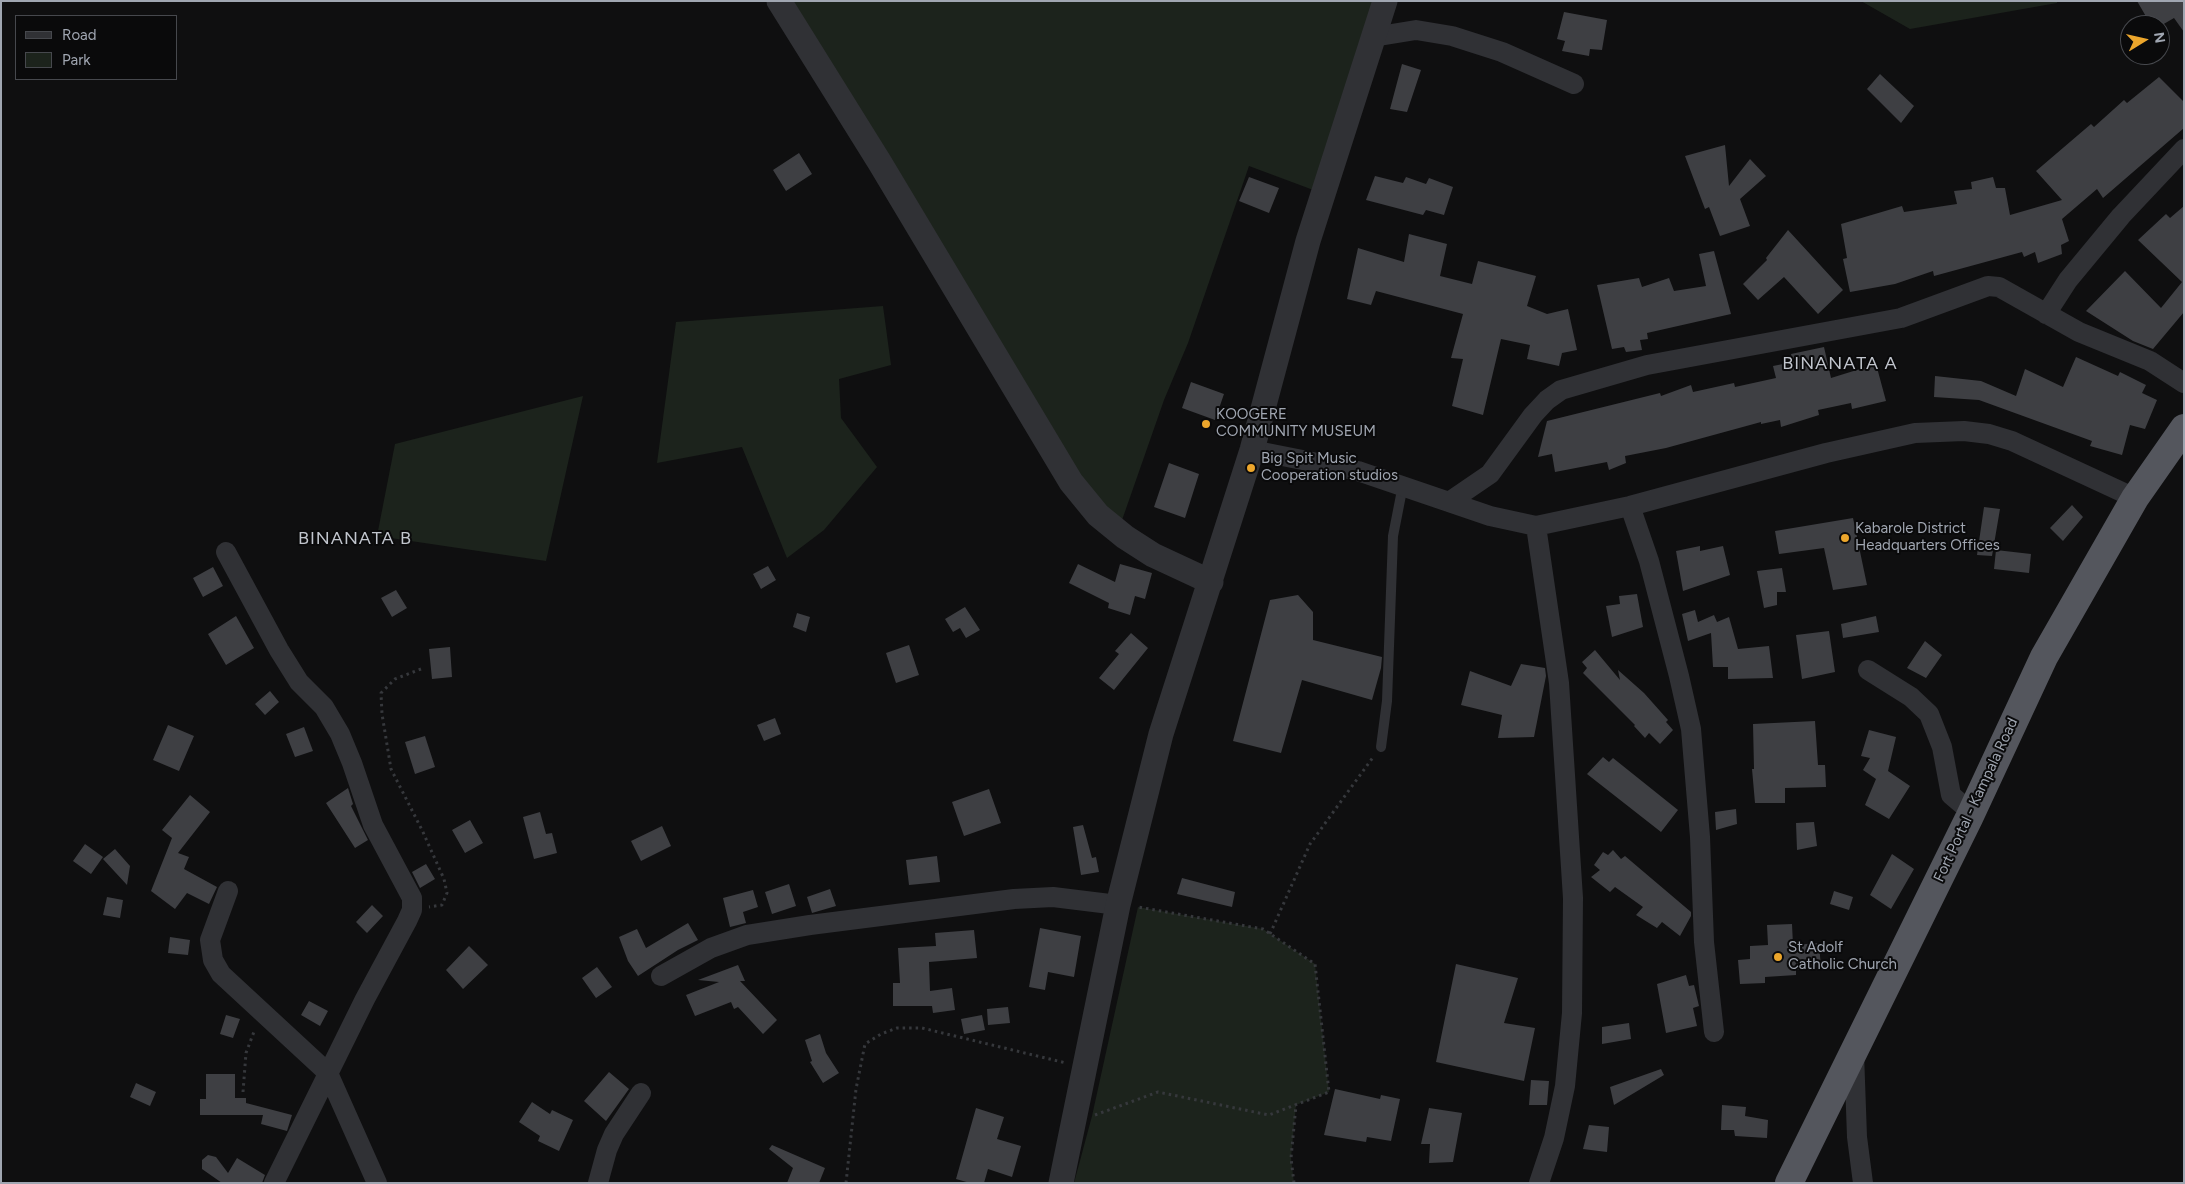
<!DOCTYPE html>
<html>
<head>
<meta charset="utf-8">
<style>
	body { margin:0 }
	#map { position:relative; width:2185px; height:1184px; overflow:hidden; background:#0f0f10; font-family:Figtree,sans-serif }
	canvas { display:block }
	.frame { position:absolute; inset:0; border:2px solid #a0a6b1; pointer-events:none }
	.legend { position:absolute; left:15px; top:15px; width:162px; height:65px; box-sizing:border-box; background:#0a0a0b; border:1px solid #46484d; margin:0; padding:6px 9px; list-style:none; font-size:15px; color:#a0a6b1 }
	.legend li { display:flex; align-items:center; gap:10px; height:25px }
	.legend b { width:25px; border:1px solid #46484d }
	.north { position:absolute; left:2120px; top:15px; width:50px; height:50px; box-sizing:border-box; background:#0a0a0b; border:1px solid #46484d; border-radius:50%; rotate:81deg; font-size:14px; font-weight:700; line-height:20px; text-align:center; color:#a0a6b1 }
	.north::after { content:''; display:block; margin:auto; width:18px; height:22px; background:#eca62c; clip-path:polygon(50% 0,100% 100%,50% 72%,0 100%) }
</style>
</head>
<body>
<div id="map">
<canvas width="2185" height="1184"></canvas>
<div class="frame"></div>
<ul class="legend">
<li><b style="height:6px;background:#303135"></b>Road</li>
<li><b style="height:14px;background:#1c231c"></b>Park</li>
</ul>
<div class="north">N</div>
</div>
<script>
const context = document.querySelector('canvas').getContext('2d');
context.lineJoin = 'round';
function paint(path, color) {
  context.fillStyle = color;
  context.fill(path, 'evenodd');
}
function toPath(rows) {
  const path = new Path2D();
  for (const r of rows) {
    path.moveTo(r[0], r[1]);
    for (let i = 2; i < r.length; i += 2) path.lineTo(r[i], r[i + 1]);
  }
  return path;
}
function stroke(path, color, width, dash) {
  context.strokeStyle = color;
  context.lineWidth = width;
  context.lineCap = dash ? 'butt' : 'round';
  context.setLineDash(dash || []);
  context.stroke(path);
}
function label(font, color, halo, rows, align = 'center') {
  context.font = font + ' Figtree,sans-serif';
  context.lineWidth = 4;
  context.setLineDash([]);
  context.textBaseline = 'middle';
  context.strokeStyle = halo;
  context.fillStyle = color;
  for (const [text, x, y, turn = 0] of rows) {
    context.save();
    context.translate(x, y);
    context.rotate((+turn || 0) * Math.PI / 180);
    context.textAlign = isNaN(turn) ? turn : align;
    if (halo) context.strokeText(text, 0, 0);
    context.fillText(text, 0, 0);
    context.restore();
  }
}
paint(toPath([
	[784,1,1377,1,1316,191,1249,166,1188,343,1164,400,1121,523,1097,510],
	[1861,1,2057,1,2057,3,1910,29],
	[883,306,891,365,839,379,841,418,877,467,824,530,787,558,742,447,657,463,676,322],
	[583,396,546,561,377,536,395,444],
	[1138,907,1263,929,1315,964,1329,1092,1296,1105,1291,1158,1294,1183,1074,1183,1092,1116]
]), '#1c231c');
paint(toPath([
	[2137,1,2184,1,2184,32,2174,18,2162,25,2151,25],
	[1564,12,1607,20,1602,50,1590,49,1589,56,1562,51,1565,41,1557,39],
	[1402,64,1421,70,1407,112,1390,109],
	[1880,74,1914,106,1901,123,1867,89],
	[2159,77,2184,102,2184,128,2103,198,2097,189,2062,219,2069,241,2061,245,2062,254,2038,263,2035,252,2024,257,2022,252,1934,276,1933,271,1895,284,1850,292,1843,259,1847,258,1841,224,1902,206,1904,212,1957,204,1954,191,1972,189,1971,182,1993,177,1996,188,2005,188,2010,215,2062,200,2036,171,2091,124,2094,127,2124,100,2127,103],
	[1725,145,1729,186,1750,159,1766,176,1740,199,1750,226,1720,236,1709,207,1705,209,1685,156],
	[799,153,812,174,786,191,773,170],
	[1375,176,1403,183,1406,177,1426,184,1429,178,1453,187,1444,215,1426,210,1423,215,1366,200],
	[1249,177,1279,188,1269,213,1239,201],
	[2184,206,2184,312,2153,349,2133,341,2086,311,2125,271,2161,308,2182,282,2138,240,2166,214,2170,218],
	[1788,230,1843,290,1818,314,1784,277,1758,300,1743,284,1767,260,1766,258],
	[1409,234,1447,244,1440,276,1472,284,1478,261,1536,276,1527,306,1547,314,1568,309,1577,350,1562,353,1559,366,1527,359,1530,345,1501,339,1483,415,1452,406,1463,359,1451,358,1463,314,1376,291,1371,305,1347,299,1358,248,1404,262],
	[1714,251,1731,314,1647,333,1648,339,1640,340,1642,350,1626,352,1624,347,1612,349,1597,285,1639,278,1642,287,1669,278,1674,291,1706,286,1699,254],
	[1824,347,1831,378,1876,364,1886,401,1852,409,1851,403,1818,410,1819,415,1781,427,1780,420,1761,424,1761,422,1666,448,1625,456,1626,463,1609,470,1607,462,1555,472,1552,454,1538,457,1547,421,1660,393,1661,396,1691,385,1693,392,1734,383,1735,387,1776,378,1773,366,1793,362,1791,354],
	[2076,357,2118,376,2120,372,2146,385,2142,393,2157,400,2145,429,2130,425,2122,455,2090,446,2092,441,1979,400,1934,397,1935,376,1981,381,2016,396,2025,369,2063,387],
	[1191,382,1224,394,1215,420,1182,408],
	[1169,463,1199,474,1185,518,1154,507],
	[2072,505,2083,517,2063,541,2050,528],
	[1984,507,2000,509,1992,556,1977,555],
	[1853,518,1867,585,1833,590,1824,548,1779,554,1775,531],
	[1700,546,1700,551,1723,546,1730,575,1683,591,1676,551],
	[1996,550,2031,554,2029,573,1994,569],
	[1078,564,1115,582,1120,564,1152,573,1145,599,1135,596,1130,615,1108,608,1109,603,1069,583],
	[768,566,776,580,761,589,753,574],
	[213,567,223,586,203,597,193,578],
	[1782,568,1786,592,1777,592,1777,605,1764,608,1757,571],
	[396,590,407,608,392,617,381,598],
	[1637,594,1643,627,1612,637,1606,606,1620,604,1619,596],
	[1298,595,1313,612,1313,640,1382,657,1381,668,1372,700,1302,680,1281,753,1233,741,1270,600],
	[965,607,980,630,966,638,960,628,953,632,945,619],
	[1695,610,1698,622,1714,615,1717,622,1729,617,1738,649,1769,646,1773,678,1728,679,1728,667,1713,667,1711,633,1688,641,1682,614],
	[797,613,810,617,806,632,793,627],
	[236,616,254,648,226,665,208,634],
	[1876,616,1879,632,1843,638,1841,624],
	[1829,631,1835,672,1802,679,1796,635],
	[1131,633,1148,648,1114,690,1099,678,1119,654,1115,651],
	[1925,641,1942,655,1926,678,1907,668],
	[909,645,919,675,896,683,886,653],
	[450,647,452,677,432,679,429,649],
	[1595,650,1620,680,1618,670,1644,693,1668,720,1666,722,1673,730,1660,744,1649,733,1645,738,1634,726,1635,725,1583,673,1587,668,1582,662],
	[1521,664,1545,668,1546,676,1534,737,1498,738,1502,715,1461,705,1470,671,1511,686],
	[270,691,279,702,265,715,255,704],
	[775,718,781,734,764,741,757,725],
	[1815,721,1818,765,1825,765,1826,787,1785,788,1785,803,1755,803,1752,769,1754,769,1753,724],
	[168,725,194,736,179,771,153,760],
	[304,727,313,751,295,757,286,734],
	[1869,730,1896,737,1888,771,1910,786,1889,819,1865,805,1876,779,1863,770,1870,758,1861,756],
	[425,736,435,767,415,774,405,742],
	[1603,757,1609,762,1613,758,1678,810,1661,832,1587,774],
	[348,788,353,804,351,806,368,840,355,848,326,803],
	[989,789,1001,823,964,836,952,802],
	[190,795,210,812,178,853,189,857,184,869,217,887,209,904,187,893,175,909,151,891,172,838,162,830],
	[1736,809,1737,824,1716,830,1715,812],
	[540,812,546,834,552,833,557,853,534,859,523,817],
	[470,820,483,843,465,853,452,830],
	[1814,822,1817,846,1797,850,1796,823],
	[1083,825,1092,858,1096,857,1099,872,1081,875,1073,827],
	[662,826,671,846,641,861,631,841],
	[85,844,103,857,91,874,73,861],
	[115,849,130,866,127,885,103,859],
	[1613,850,1621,859,1625,856,1691,912,1691,916,1680,936,1662,922,1657,928,1636,915,1643,907,1615,887,1610,892,1591,877,1600,870,1594,865,1603,852,1608,855],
	[1892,854,1914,869,1891,909,1870,895],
	[937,856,940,882,909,885,906,860],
	[426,864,435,879,420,888,412,872],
	[1182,878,1235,892,1232,907,1177,894],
	[789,884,796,906,772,914,765,892],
	[830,889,836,906,812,913,807,897],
	[753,890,758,907,743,912,746,923,730,927,723,898],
	[1834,891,1853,897,1849,910,1830,904],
	[107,897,123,900,120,918,103,915],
	[372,905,383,916,367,933,356,922],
	[688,923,698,940,678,950,638,976,628,961,619,937,637,929,646,948],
	[1792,924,1793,945,1819,943,1821,968,1796,970,1796,975,1765,977,1765,983,1740,984,1738,960,1750,959,1750,946,1768,945,1767,925],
	[1040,928,1081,936,1074,977,1048,972,1045,990,1029,987],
	[974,930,977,958,929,962,930,991,952,988,955,1010,933,1013,932,1006,893,1006,893,983,900,983,898,948,936,946,935,933],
	[170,937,190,940,188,955,168,953],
	[469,946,488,965,463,989,446,970],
	[1456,964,1518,978,1504,1023,1535,1028,1524,1081,1436,1062],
	[738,965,745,981,740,981,777,1020,763,1034,738,1007,734,1009,731,1002,695,1016,686,995,719,982,698,980],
	[597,967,612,987,596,998,582,978],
	[1686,975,1689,986,1694,985,1699,1006,1693,1008,1697,1026,1666,1033,1657,984],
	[309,1001,328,1011,320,1026,301,1015],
	[1008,1007,1010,1023,988,1025,987,1009],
	[226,1015,240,1019,233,1038,220,1034],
	[982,1015,985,1030,964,1034,961,1019],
	[1629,1023,1631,1039,1602,1044,1602,1027],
	[820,1034,826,1053,839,1073,823,1083,810,1062,812,1061,805,1040],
	[1661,1069,1664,1075,1614,1105,1610,1087],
	[609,1072,629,1089,606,1121,584,1101],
	[206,1074,235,1074,235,1098,246,1098,246,1103,292,1115,287,1131,261,1124,263,1115,200,1115,200,1099,206,1099],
	[1531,1080,1549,1081,1547,1105,1529,1105],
	[136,1083,156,1092,150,1106,130,1097],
	[1335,1089,1380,1099,1381,1095,1400,1099,1391,1141,1367,1137,1366,1142,1324,1135],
	[532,1102,550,1114,552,1110,573,1120,559,1151,538,1141,540,1136,519,1122],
	[1722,1105,1746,1107,1745,1116,1768,1120,1767,1138,1735,1136,1734,1130,1721,1130],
	[976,1108,1004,1117,997,1139,1021,1146,1012,1177,988,1169,984,1183,970,1183,956,1179],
	[1429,1108,1462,1113,1453,1162,1429,1163,1430,1144,1421,1144],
	[1589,1125,1609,1127,1607,1152,1583,1149],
	[772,1145,825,1168,819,1183,787,1183,793,1168,769,1149],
	[208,1155,216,1157,228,1173,237,1158,265,1175,262,1183,222,1183,202,1169,202,1160]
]), '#3e3f43');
stroke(toPath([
	[421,669,395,679,381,693,382,714,391,769,422,830,444,879,447,893,442,905,429,907],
	[1270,934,1310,844,1374,756],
	[243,1092,246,1053,255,1029],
	[1095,1115,1158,1092,1269,1115,1329,1092,1315,964,1263,929,1138,907],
	[846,1183,856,1089,865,1044,881,1034,897,1028,922,1028,1066,1063],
	[1294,1183,1291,1158,1296,1105]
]), '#36383c', 3, [2.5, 4]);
stroke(toPath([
	[1381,747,1387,701,1393,536,1403,485]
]), '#303135', 10);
stroke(toPath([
	[1373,37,1416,30,1452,36,1502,52,1574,84],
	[2046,314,2068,280,2121,216,2184,149],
	[1252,450,1358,471,1490,516,1536,526,1630,506,1826,453,1915,433,1964,431,1989,434,2012,441,2135,498],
	[1449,502,1490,474,1533,415,1547,400,1561,390,1647,365,1901,318,1988,286,1999,287,2079,332,2150,361,2184,383],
	[1630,506,1649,561,1679,676,1691,729,1700,837,1704,942,1714,1032],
	[1536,526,1559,683,1573,898,1572,1013,1565,1086,1554,1138,1539,1183],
	[226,552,279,650,299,682,324,707,340,734,352,763,373,825,412,898,412,910,407,921,365,999,274,1183],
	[1868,670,1911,697,1929,714,1942,747,1951,795,1971,812],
	[228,891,210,940,213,960,221,974,328,1073,377,1183],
	[661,976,711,948,747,935,810,925,1014,899,1053,897,1118,905],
	[1854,1053,1857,1137,1863,1183],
	[598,1183,607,1150,614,1134,641,1093]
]), '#303135', 20);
stroke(toPath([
	[779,1,880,163,1071,482,1098,515,1125,537,1153,555,1211,582],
	[1061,1183,1118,905,1161,734,1252,450,1308,241,1385,1]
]), '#303135', 25);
stroke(toPath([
	[1789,1183,1969,818,2044,657,2135,498,2184,428]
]), '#54565d', 28);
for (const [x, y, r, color] of [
	[1206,424,5,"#eca62c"],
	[1251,468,5,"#eca62c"],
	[1845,538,5,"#eca62c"],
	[1778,957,5,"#eca62c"]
]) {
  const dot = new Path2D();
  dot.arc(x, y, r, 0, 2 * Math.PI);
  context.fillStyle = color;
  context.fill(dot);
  stroke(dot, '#0a0a0b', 2);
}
label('15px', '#a0a6b1', '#0a0a0b', [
	["KOOGERE",1216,415],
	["COMMUNITY MUSEUM",1216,432],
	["Big Spit Music",1261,459],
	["Cooperation studios",1261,476],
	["Kabarole District",1855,529],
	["Headquarters Offices",1855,546],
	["St Adolf",1788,948],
	["Catholic Church",1788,965]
], 'left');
label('15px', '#a0a6b1', '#0a0a0b', [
	["Fort Portal - Kampala Road",1976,800,-65]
]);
context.letterSpacing = '1px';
label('18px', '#c1c5cd', '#0a0a0b', [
	["BINANATA A",1840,364],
	["BINANATA B",355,539]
]);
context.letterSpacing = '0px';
</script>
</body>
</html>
